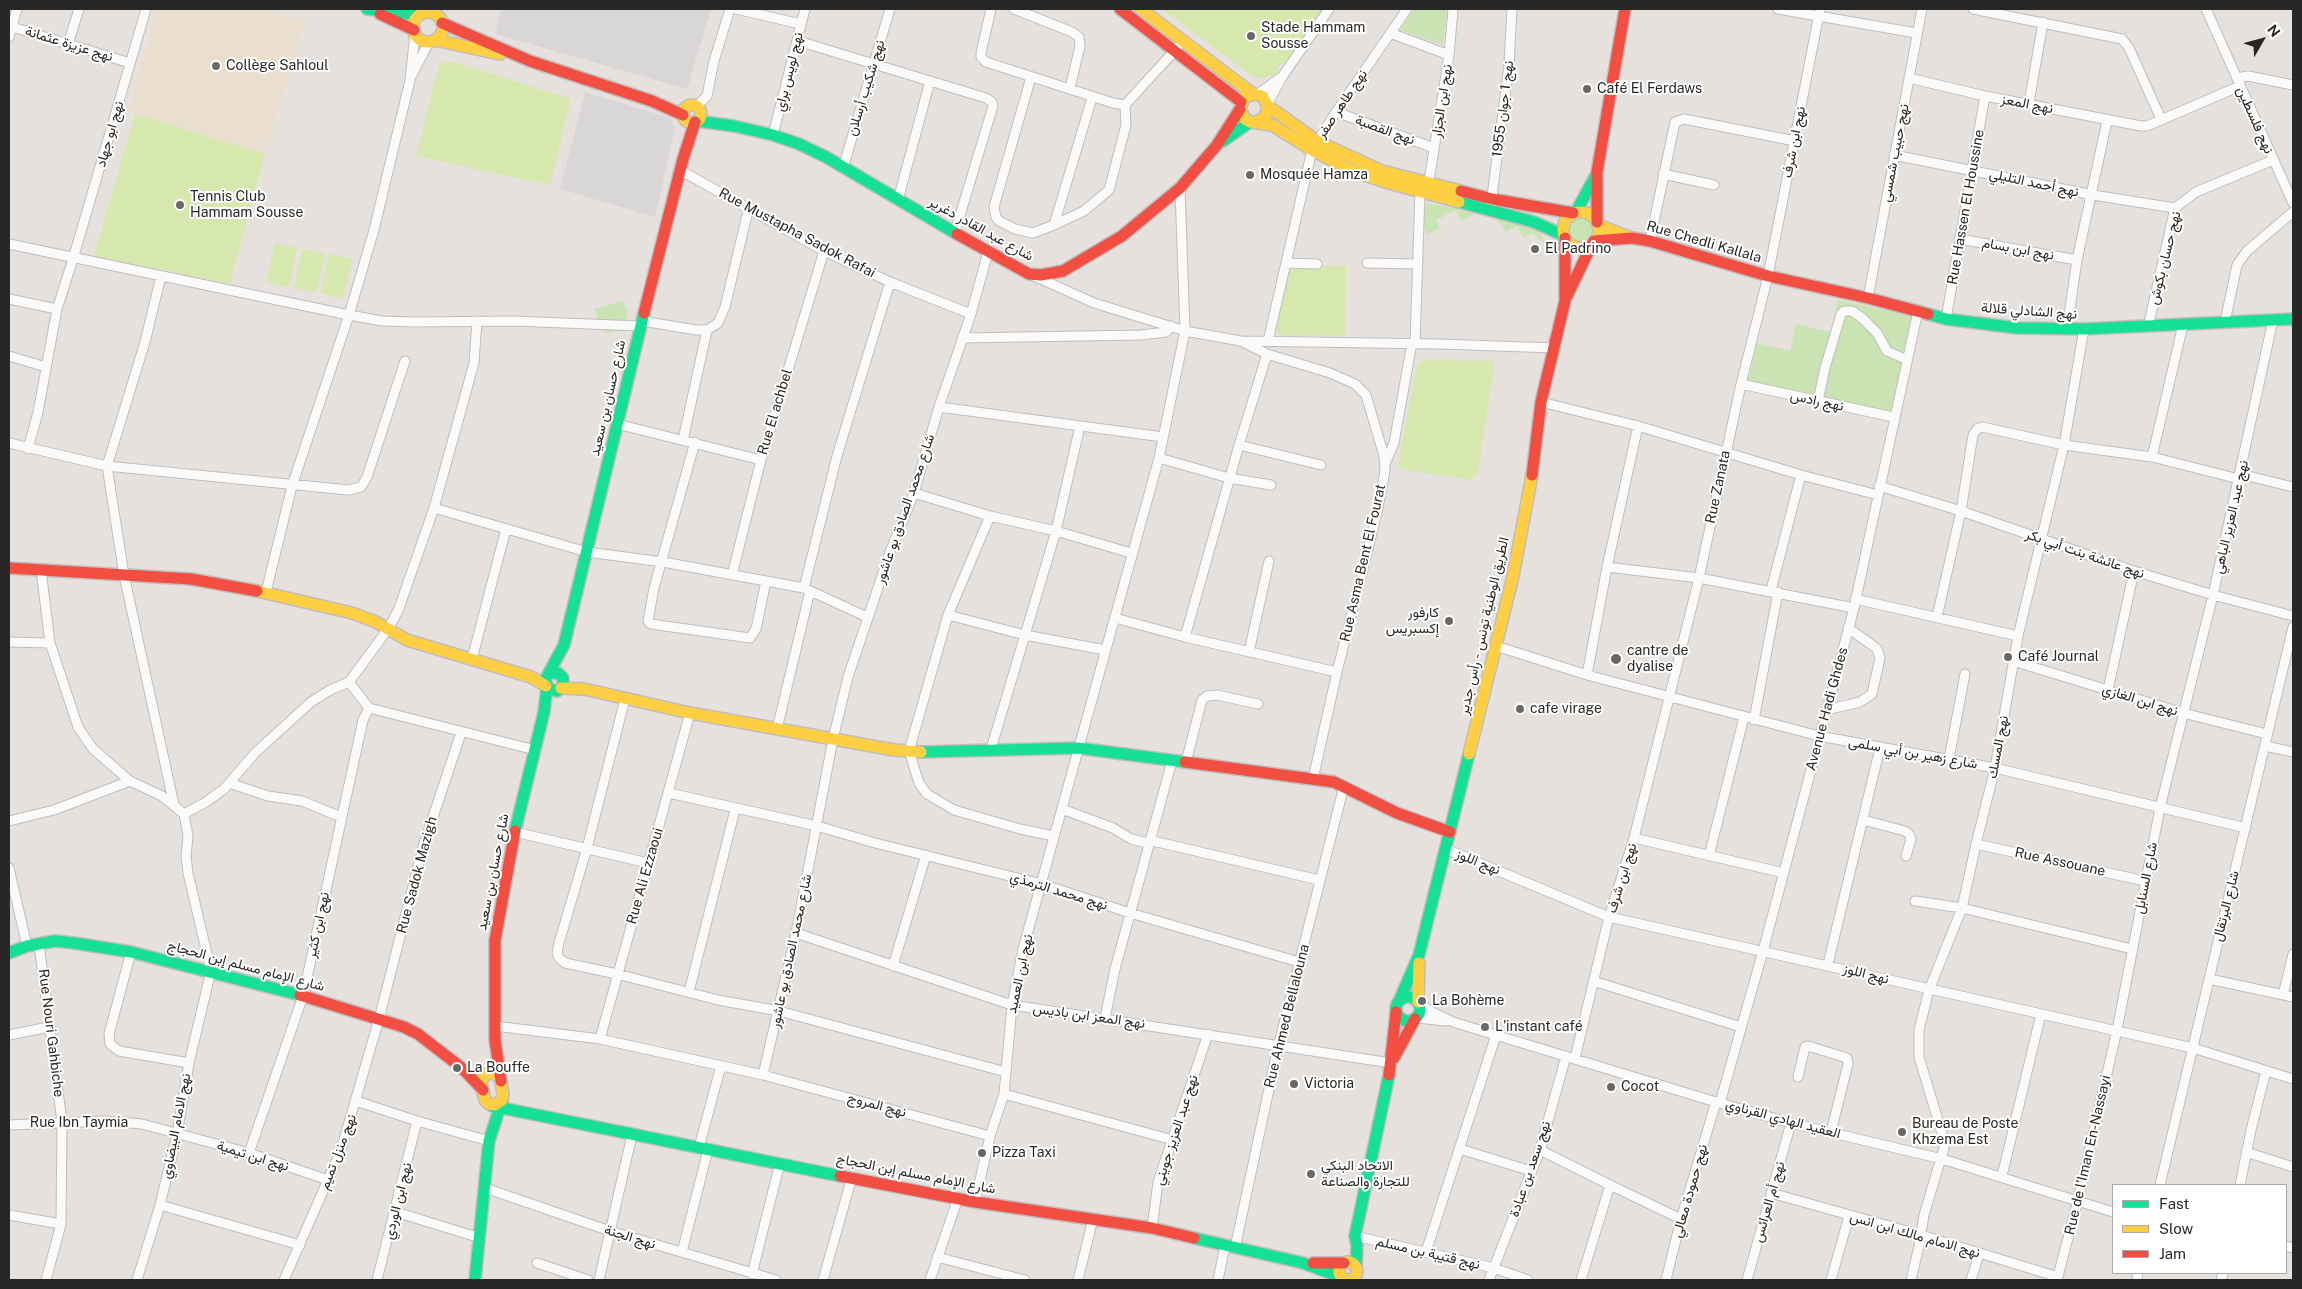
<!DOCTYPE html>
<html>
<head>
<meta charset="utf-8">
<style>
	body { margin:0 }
	#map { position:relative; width:2302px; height:1289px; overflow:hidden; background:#e6e1dc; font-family:"Public Sans",sans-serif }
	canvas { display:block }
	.frame { position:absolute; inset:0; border:10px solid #272727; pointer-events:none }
	.legend { position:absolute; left:2112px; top:1184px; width:175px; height:90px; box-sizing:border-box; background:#fff; border:1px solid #a9a9a9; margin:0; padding:6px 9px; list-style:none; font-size:15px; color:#272727 }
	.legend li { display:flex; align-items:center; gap:10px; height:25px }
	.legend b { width:25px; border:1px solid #a9a9a9 }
	.north { position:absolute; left:2237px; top:15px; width:50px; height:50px; -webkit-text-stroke:4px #fff; paint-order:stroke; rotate:52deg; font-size:14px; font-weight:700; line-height:20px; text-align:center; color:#272727 }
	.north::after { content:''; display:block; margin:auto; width:18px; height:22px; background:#272727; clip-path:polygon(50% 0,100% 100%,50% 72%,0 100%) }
</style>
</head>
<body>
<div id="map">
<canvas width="2302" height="1289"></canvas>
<div class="frame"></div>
<ul class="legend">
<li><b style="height:6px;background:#16e098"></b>Fast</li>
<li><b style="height:6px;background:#ffcf43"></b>Slow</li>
<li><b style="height:6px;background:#f24e42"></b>Jam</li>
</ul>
<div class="north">N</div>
</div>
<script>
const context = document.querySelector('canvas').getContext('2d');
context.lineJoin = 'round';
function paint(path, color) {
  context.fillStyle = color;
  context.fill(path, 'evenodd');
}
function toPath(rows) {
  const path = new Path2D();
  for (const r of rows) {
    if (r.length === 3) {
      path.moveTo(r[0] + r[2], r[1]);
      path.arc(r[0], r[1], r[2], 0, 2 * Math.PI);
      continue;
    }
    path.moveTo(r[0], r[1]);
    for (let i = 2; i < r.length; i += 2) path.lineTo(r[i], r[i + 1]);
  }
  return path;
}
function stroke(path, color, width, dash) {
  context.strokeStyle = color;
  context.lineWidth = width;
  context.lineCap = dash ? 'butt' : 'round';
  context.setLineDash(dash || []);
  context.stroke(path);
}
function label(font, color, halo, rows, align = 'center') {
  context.font = font + ' "Public Sans",Vazirmatn,sans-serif';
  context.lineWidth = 4;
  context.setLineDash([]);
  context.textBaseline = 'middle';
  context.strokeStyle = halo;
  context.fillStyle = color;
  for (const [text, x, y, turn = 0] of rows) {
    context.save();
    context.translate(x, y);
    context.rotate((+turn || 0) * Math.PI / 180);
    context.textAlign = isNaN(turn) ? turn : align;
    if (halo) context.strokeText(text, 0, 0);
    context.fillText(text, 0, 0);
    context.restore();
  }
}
paint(toPath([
	[501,9,711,9,687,89,495,34],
	[585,92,670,118,675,128,655,217,560,189]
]), '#d9d6d8');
paint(toPath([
	[157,9,262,9,305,21,265,154,128,111]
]), '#eadfcf');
paint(toPath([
	[1414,9,1447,9,1443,45,1400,30],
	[1427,203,1457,209,1475,214,1461,221,1456,210,1436,220,1440,228,1428,235,1420,223],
	[1581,230,12],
	[1497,219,1537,228,1547,246,1532,233,1523,238,1517,226,1506,232],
	[1838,300,1912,316,1890,415,1748,383,1757,343,1790,351,1796,324,1831,332],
	[623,301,627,310,627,322,623,331,604,333,594,309]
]), '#cae3b2');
paint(toPath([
	[1162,9,1323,9,1285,63,1279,65,1277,74,1260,79,1252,76],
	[447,62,454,62,571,99,550,185,416,156,439,64],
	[135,114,265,154,230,284,94,256],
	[275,243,297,248,289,287,266,282],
	[302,249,325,254,316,293,294,288],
	[329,254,352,259,343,298,321,293],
	[1291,265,1347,266,1345,336,1279,335,1276,329],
	[1424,360,1495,361,1478,472,1471,480,1404,470,1398,466,1417,365]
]), '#d7e8af');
const street = toPath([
	[736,9,801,24],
	[991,9,981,53,981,57,986,62,1113,103,1125,105,1178,47],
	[1014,9,1072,32,1079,37,1080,46,1070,88],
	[1778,9,1916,33],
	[1973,9,2122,39,2129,48,2161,119],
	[2206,9,2293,203],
	[9,26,130,63],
	[1390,33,1449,55],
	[9,37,17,9],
	[798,41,986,98,992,102,993,106,955,232],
	[68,44,79,9],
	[412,75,429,42],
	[1031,77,994,207,996,217,999,221,1015,229,1033,233,1054,225,1092,98],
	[1909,78,1985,96,2141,126,2147,126,2240,86],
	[2237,78,2248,76,2293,85],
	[1258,94,1280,78],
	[1268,103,1282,77,1329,9],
	[2029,103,2043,22],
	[697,106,707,96,714,61,730,9],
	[1336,112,1434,148],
	[773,135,805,9],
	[1894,155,2093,195,2175,208],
	[843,168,890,9],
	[680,170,824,251,890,282,971,314],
	[1663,174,1714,185],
	[1428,187,1449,55,1453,9],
	[898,200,930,81],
	[1491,204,1509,65,1512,9],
	[1054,225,1084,211,1109,190,1126,125,1125,105],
	[1959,239,2077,260],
	[1650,241,1675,122,1684,119,1795,141],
	[9,244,349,315,374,230,410,80,415,34],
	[1286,263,1317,264],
	[1367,263,1418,264],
	[161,276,145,342,107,466,124,575,174,805],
	[1034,276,1094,303,1185,331,1241,341,1440,344,1555,348],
	[1868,298,1922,9],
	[9,299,57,309],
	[1946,319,1985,96],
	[642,321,696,330,707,330,718,323,725,307,749,207],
	[2225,322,2237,265,2247,251,2293,212],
	[2148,327,2175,208,2196,192,2273,160],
	[2067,329,2077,260,2107,121],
	[962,338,1141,335,1166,332,1171,326],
	[1268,341,1312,150,1336,112,1407,9],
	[1243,342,1267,354,1330,373,1355,384,1366,395,1384,456,1385,471,1377,513,1337,672,1313,779],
	[1415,343,1420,192],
	[9,356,46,367],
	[1741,384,1893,417],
	[1818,401,1825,368,1841,314,1844,311,1852,311,1862,318,1877,333,1887,351,1907,360],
	[1541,402,1638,426,1801,475,1878,495],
	[939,407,1163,437],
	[617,424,761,460],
	[683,440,707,330],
	[695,442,654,588,648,621,651,624,750,638,756,629,766,581],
	[9,443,107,466,348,490,361,487,367,477,405,361],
	[1239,445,1321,465],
	[28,449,38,412,57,309,73,259,146,9],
	[2152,457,2183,325],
	[1159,458,1229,478,1271,485],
	[1385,464,1394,443,1412,343],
	[2240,474,2293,487],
	[1879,486,1961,511,2134,571,2213,595,2293,616],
	[914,493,990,516,948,615,909,751,919,783,927,794,954,810,1020,829,1054,836],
	[434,508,587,552,663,562,804,588,867,617],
	[990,516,1056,531,1131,553],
	[1607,567,1699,578,1854,608],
	[41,570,50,643,78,727,93,749,130,781,162,796,184,814,188,836,186,856,188,873,211,971,189,1063,177,1134,160,1205,137,1280],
	[732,575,761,460,824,251],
	[804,588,837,456,890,282],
	[1771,590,1801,475],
	[266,592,292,486,349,315,382,321,414,322,514,321,640,326],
	[1855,599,2018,636],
	[948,615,1025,635,1105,650],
	[1937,617,1961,511,1973,435,1978,428,1982,427,2064,445,2152,457,2239,479],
	[1115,618,1185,637,1337,672],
	[1185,637,1239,445,1267,354],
	[9,642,50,643],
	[1496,646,1587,675,1819,736,1995,768,2246,828],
	[1249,652,1269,561],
	[472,659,506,529],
	[2013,661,2183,713,2267,734],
	[1587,675,1607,567,1638,426],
	[349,682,369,708],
	[2108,690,2134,571],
	[625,699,587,848,559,943,557,952,559,958,565,963,617,974,718,1000,779,1011,1006,1072],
	[1826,710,1860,702,1872,694,1880,658,1877,649,1872,645,1848,628],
	[1754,720,1778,592],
	[777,729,810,591],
	[2265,746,2293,752],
	[991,749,1056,531,1080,426],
	[1949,759,1965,674],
	[1186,762,1202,700,1207,696,1217,695,1258,704],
	[229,783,268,796,302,801,341,817],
	[669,793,817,826,875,843,1042,884,1130,913,1299,962],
	[1062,809,1113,828,1131,839,1148,843],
	[184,814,206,802,224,789,255,753,311,702,330,690,349,682,388,629,398,611,434,508,474,363,477,321],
	[1863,820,1905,831,1909,834,1911,839,1906,856],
	[9,821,54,810,130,781],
	[515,832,648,863],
	[1634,838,1784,873],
	[1149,840,1319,880],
	[1976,844,2145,881],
	[1446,849,1609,917,2193,1048,2293,1079],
	[1709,856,1744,717],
	[9,868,27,946],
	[1915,901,1962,908,2132,949],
	[796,933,1012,1005,1391,1063],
	[39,944,62,1122,61,1224,46,1280],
	[131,952,109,1034,110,1044,119,1051,189,1063],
	[1828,964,1880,748],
	[893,966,926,855],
	[2209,979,2293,997],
	[1593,981,1741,1027],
	[689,992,735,810],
	[2283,995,2293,954],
	[1419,1003,1430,1011,1453,1022,1716,1102,1791,1123,1942,1159,2113,1212],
	[1105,1018,1115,969,1172,761],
	[1417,1018,1446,1021],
	[495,1026,600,1039,763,1075,990,1136],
	[9,1035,49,1027],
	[600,1039,690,713],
	[1575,1058,1609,917,1634,838,1699,578,1741,384,1768,276,1820,9],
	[763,1075,796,933,833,739,848,677,890,552,914,493,939,407,971,314,988,252],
	[1798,1077,1805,1047,1808,1046,1847,1058,1848,1064,1831,1132],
	[1004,1094,1173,1140],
	[356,1101,417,1121,489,1141],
	[1720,1103,1763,951,1854,608,1918,311],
	[9,1125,104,1121,142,1124,249,1153,328,1180],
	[699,1147,721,1066],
	[1460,1149,1531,1171],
	[1540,1150,1610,1185],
	[2246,1152,2293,1167],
	[249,1153,303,996,363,720,369,708,535,750],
	[2002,1176,2041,1014],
	[2160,1185,2293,627],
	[2240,1185,2251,1130,2266,1071],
	[485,1188,610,1231,776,1280],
	[1771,1193,1921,1235,2058,1277],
	[975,1202,990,1136,1004,1094,1012,1005,1023,949,1159,458,1185,331,1180,188],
	[160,1205,300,1245],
	[396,1212,480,1238],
	[9,1215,61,1224],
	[1152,1228,1158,1182,1208,1034],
	[1355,1236,1494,1268,1528,1280],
	[2286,1246,2293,1248],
	[1235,1248,1278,1047,1344,786],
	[682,1252,708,1150],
	[1426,1252,1496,1035],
	[937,1257,1025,1280],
	[537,1263,588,1280],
	[752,1274,780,1163],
	[284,1280,341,1150,379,1019,423,847,461,733],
	[377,1280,417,1121],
	[599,1280,632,1135],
	[823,1280,852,1177],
	[930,1280,958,1198],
	[1078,1280,1093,1219],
	[1218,1280,1225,1246],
	[1489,1280,1540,1150,1566,1056],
	[1581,1280,1610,1185,1681,1219],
	[1666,1280,1681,1219,1716,1102],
	[1747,1280,1791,1123],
	[1831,1280,1849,1216],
	[1911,1280,1919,1246,1924,1215,1944,1148,1944,1140,1919,1057,1919,1030,1929,990,1962,908,1976,844,1995,768,2018,636,2064,445,2084,329],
	[1971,1280,1979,1254],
	[2057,1280,2078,1200,2117,1030,2160,808,2213,595,2273,320],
	[2137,1280,2138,1273],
	[2221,1280,2223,1273]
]);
const fast = toPath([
	[367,9,419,15],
	[697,121,734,126,773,135,799,144,826,157,957,234],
	[1223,141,1250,122],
	[1459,202,1534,222,1563,235],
	[1576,212,1596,175],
	[1928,314,1946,319,2017,328,2084,329,2293,319],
	[550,673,558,673,563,678,563,686,557,691,549,689,545,680,564,645,644,313],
	[921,752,1078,748,1185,762],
	[515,831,544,712,547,687],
	[9,953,27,946,55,941,74,943,131,952,300,995],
	[1408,1009,12],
	[1400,999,1419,955,1469,754],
	[492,1106,840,1176],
	[1194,1238,1303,1263,1341,1277],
	[1356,1268,1357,1245,1355,1236,1389,1075],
	[475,1280,489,1141,502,1101]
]);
const slow = toPath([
	[1141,9,1253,94],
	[428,27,15],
	[435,40,500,54],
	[692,114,9],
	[1268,106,1317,141,1382,171,1461,191],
	[1256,122,1265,117,1268,106,1262,96,1253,94,1244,98,1240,109,1245,119,1250,122,1272,125,1312,150,1351,170,1385,182,1459,202],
	[1581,230,18],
	[1598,225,1629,237],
	[257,591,352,613,376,622,407,640,531,677,546,686],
	[561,688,584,689,690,713,894,750,921,752],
	[1469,754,1513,576,1532,475],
	[1418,1002,1419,963],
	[490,1073,496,1074,500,1078,503,1094,502,1100,495,1105,489,1104,485,1100,481,1084,484,1075,490,1073],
	[1348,1271,9]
]);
const jam = toPath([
	[1120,9,1241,102],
	[380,14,414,30],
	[442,23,530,61,652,101,683,115],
	[1461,191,1492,199,1573,213],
	[1597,222,1597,172,1625,9],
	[957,234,1029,274,1041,275,1063,271,1122,236,1180,188,1217,145,1240,109],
	[1594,241,1632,238,1650,241,1768,276,1868,298,1928,314],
	[1567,296,1592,244],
	[644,313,683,159,695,122],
	[1532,475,1541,402,1565,301,1565,238],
	[9,568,191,579,257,591],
	[1185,762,1334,782,1397,813,1450,832],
	[300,995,404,1027,418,1034,462,1068,483,1090],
	[1394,1058,1415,1019],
	[1389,1075,1396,1012],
	[501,1081,495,1040,495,940,515,831],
	[840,1176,975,1202,1152,1228,1194,1238],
	[1313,1263,1344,1263]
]);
stroke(street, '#bfbdbe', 11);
stroke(fast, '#bfbdbe', 14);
stroke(slow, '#bfbdbe', 14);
stroke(jam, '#bfbdbe', 14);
stroke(street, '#fbfafa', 9);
stroke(fast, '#16e098', 11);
stroke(slow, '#ffcf43', 11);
stroke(jam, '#f24e42', 11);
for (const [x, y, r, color] of [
	[1251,36,5,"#6a6866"],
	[216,66,5,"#6a6866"],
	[1587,89,5,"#6a6866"],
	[1250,175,5,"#6a6866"],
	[180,205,5,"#6a6866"],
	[1535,249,5,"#6a6866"],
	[1449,621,5,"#6a6866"],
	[2008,657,5,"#6a6866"],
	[1616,659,6,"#6a6866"],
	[1520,709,5,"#6a6866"],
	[1422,1001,5,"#6a6866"],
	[1485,1027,5,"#6a6866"],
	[457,1068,5,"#6a6866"],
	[1294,1084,5,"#6a6866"],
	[1611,1087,5,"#6a6866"],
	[1902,1132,5,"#6a6866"],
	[982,1153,5,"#6a6866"],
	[1311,1174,5,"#6a6866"]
]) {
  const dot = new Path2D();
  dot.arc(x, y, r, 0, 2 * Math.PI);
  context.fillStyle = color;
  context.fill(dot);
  stroke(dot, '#fff', 2);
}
label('14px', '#272727', '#fff', [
	["Stade Hammam",1261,28],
	["Sousse",1261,44],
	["Collège Sahloul",226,66],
	["Café El Ferdaws",1597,89],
	["Mosquée Hamza",1260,175],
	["Tennis Club",190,197],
	["Hammam Sousse",190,213],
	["El Padrino",1545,249],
	["كارفور",1439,613,"right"],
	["إكسبريس",1439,629,"right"],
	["cantre de",1627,651],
	["dyalise",1627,667],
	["Café Journal",2018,657],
	["cafe virage",1530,709],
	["La Bohème",1432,1001],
	["L'instant café",1495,1027],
	["La Bouffe",467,1068],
	["Victoria",1304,1084],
	["Cocot",1621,1087],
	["Bureau de Poste",1912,1124],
	["Khzema Est",1912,1140],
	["Pizza Taxi",992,1153],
	["الاتحاد البنكي",1321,1166],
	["للتجارة والصناعة",1321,1182]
], 'left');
label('14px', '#272727', '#fff', [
	["نهج عزيزة عثمانة",69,44,17],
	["نهج لويس براي",789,72,-76],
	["نهج شكيب أرسلان",866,88,-73],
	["نهج ابن الجزار",1442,101,-81],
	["نهج طاهر صفر",1342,104,-56],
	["نهج المعز",2027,104,11],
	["نهج 1 جوان 1955",1503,109,-83],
	["نهج فلسطين",2255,120,66],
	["نهج القصبة",1385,130,20],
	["نهج ابو جهاد",110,134,-74],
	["نهج ابن شرف",1794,142,-79],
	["نهج حبيب شمسي",1895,153,-79],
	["نهج أحمد التليلي",2034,183,12],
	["Rue Hassen El Houssine",1966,207,-80],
	["شارع عبد القادر دغرير",981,229,29],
	["Rue Mustapha Sadok Rafai",797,233,28],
	["Rue Chedli Kallala",1704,242,16],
	["نهج ابن بسام",2018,249,10],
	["نهج حسان بكوش",2165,258,-76],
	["نهج الشادلي قلالة",2029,311,4],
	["شارع حسان بن سعيد",608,398,-77],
	["نهج رادس",1817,401,12],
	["Rue El achbel",775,412,-73],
	["Rue Zanata",1718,487,-78],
	["شارع محمد الصادق بو عاشور",905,509,-71],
	["نهج عبد العزيز الباهي",2231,517,-77],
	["نهج عائشة بنت أبي بكر",2085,554,19],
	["Rue Asma Bent El Fourat",1363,563,-77],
	["الطريق الوطنية تونس - رأس جدير",1484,626,-77],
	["نهج ابن الغازي",2140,700,17],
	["Avenue Hadi Ghdes",1827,709,-75],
	["نهج المسك",1998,747,-79],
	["شارع زهير بن أبي سلمى",1913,753,10],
	["نهج اللوز",1478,862,22],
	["Rue Assouane",2060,862,12],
	["شارع حسان بن سعيد",493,872,-79],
	["Rue Sadok Mazigh",417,875,-75],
	["Rue Ali Ezzaoui",645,876,-74],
	["نهج ابن شرف",1622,878,-73],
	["شارع السنابل",2146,878,-79],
	["نهج محمد الترمذي",1059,891,17],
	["شارع البرتقال",2226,906,-76],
	["نهج ابن كثير",318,925,-78],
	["شارع محمد الصادق بو عاشور",791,951,-78],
	["شارع اﻹمام مسلم إبن الحجاج",246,966,15],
	["نهج ابن العميد",1020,974,-78],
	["نهج اللوز",1866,974,14],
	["نهج المعز ابن باديس",1089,1016,8],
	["Rue Ahmed Bellalouna",1287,1016,-76],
	["Rue Nouri Gahbiche",51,1033,83],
	["نهج المروج",877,1105,15],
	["العقيد الهادي القرناوي",1783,1119,15],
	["Rue Ibn Taymia",79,1123],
	["نهج الامام البيضاوي",176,1126,-79],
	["نهج عبد العزيز جويني",1176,1130,-72],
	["نهج منزل تميم",338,1152,-69],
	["Rue de l'Iman En-Nassayi",2088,1155,-77],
	["نهج ابن تيمية",253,1156,17],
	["نهج سعد بن عبادة",1530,1169,-71],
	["شارع اﻹمام مسلم إبن الحجاج",916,1174,11],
	["نهج حمودة معالي",1690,1191,-74],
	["نهج ابن الوردي",398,1201,-76],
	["نهج أم العرائس",1769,1202,-74],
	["نهج الامام مالك ابن انس",1915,1235,16],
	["نهج الجنة",630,1237,17],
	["نهج قتيبة بن مسلم",1428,1253,13]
]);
</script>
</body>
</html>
